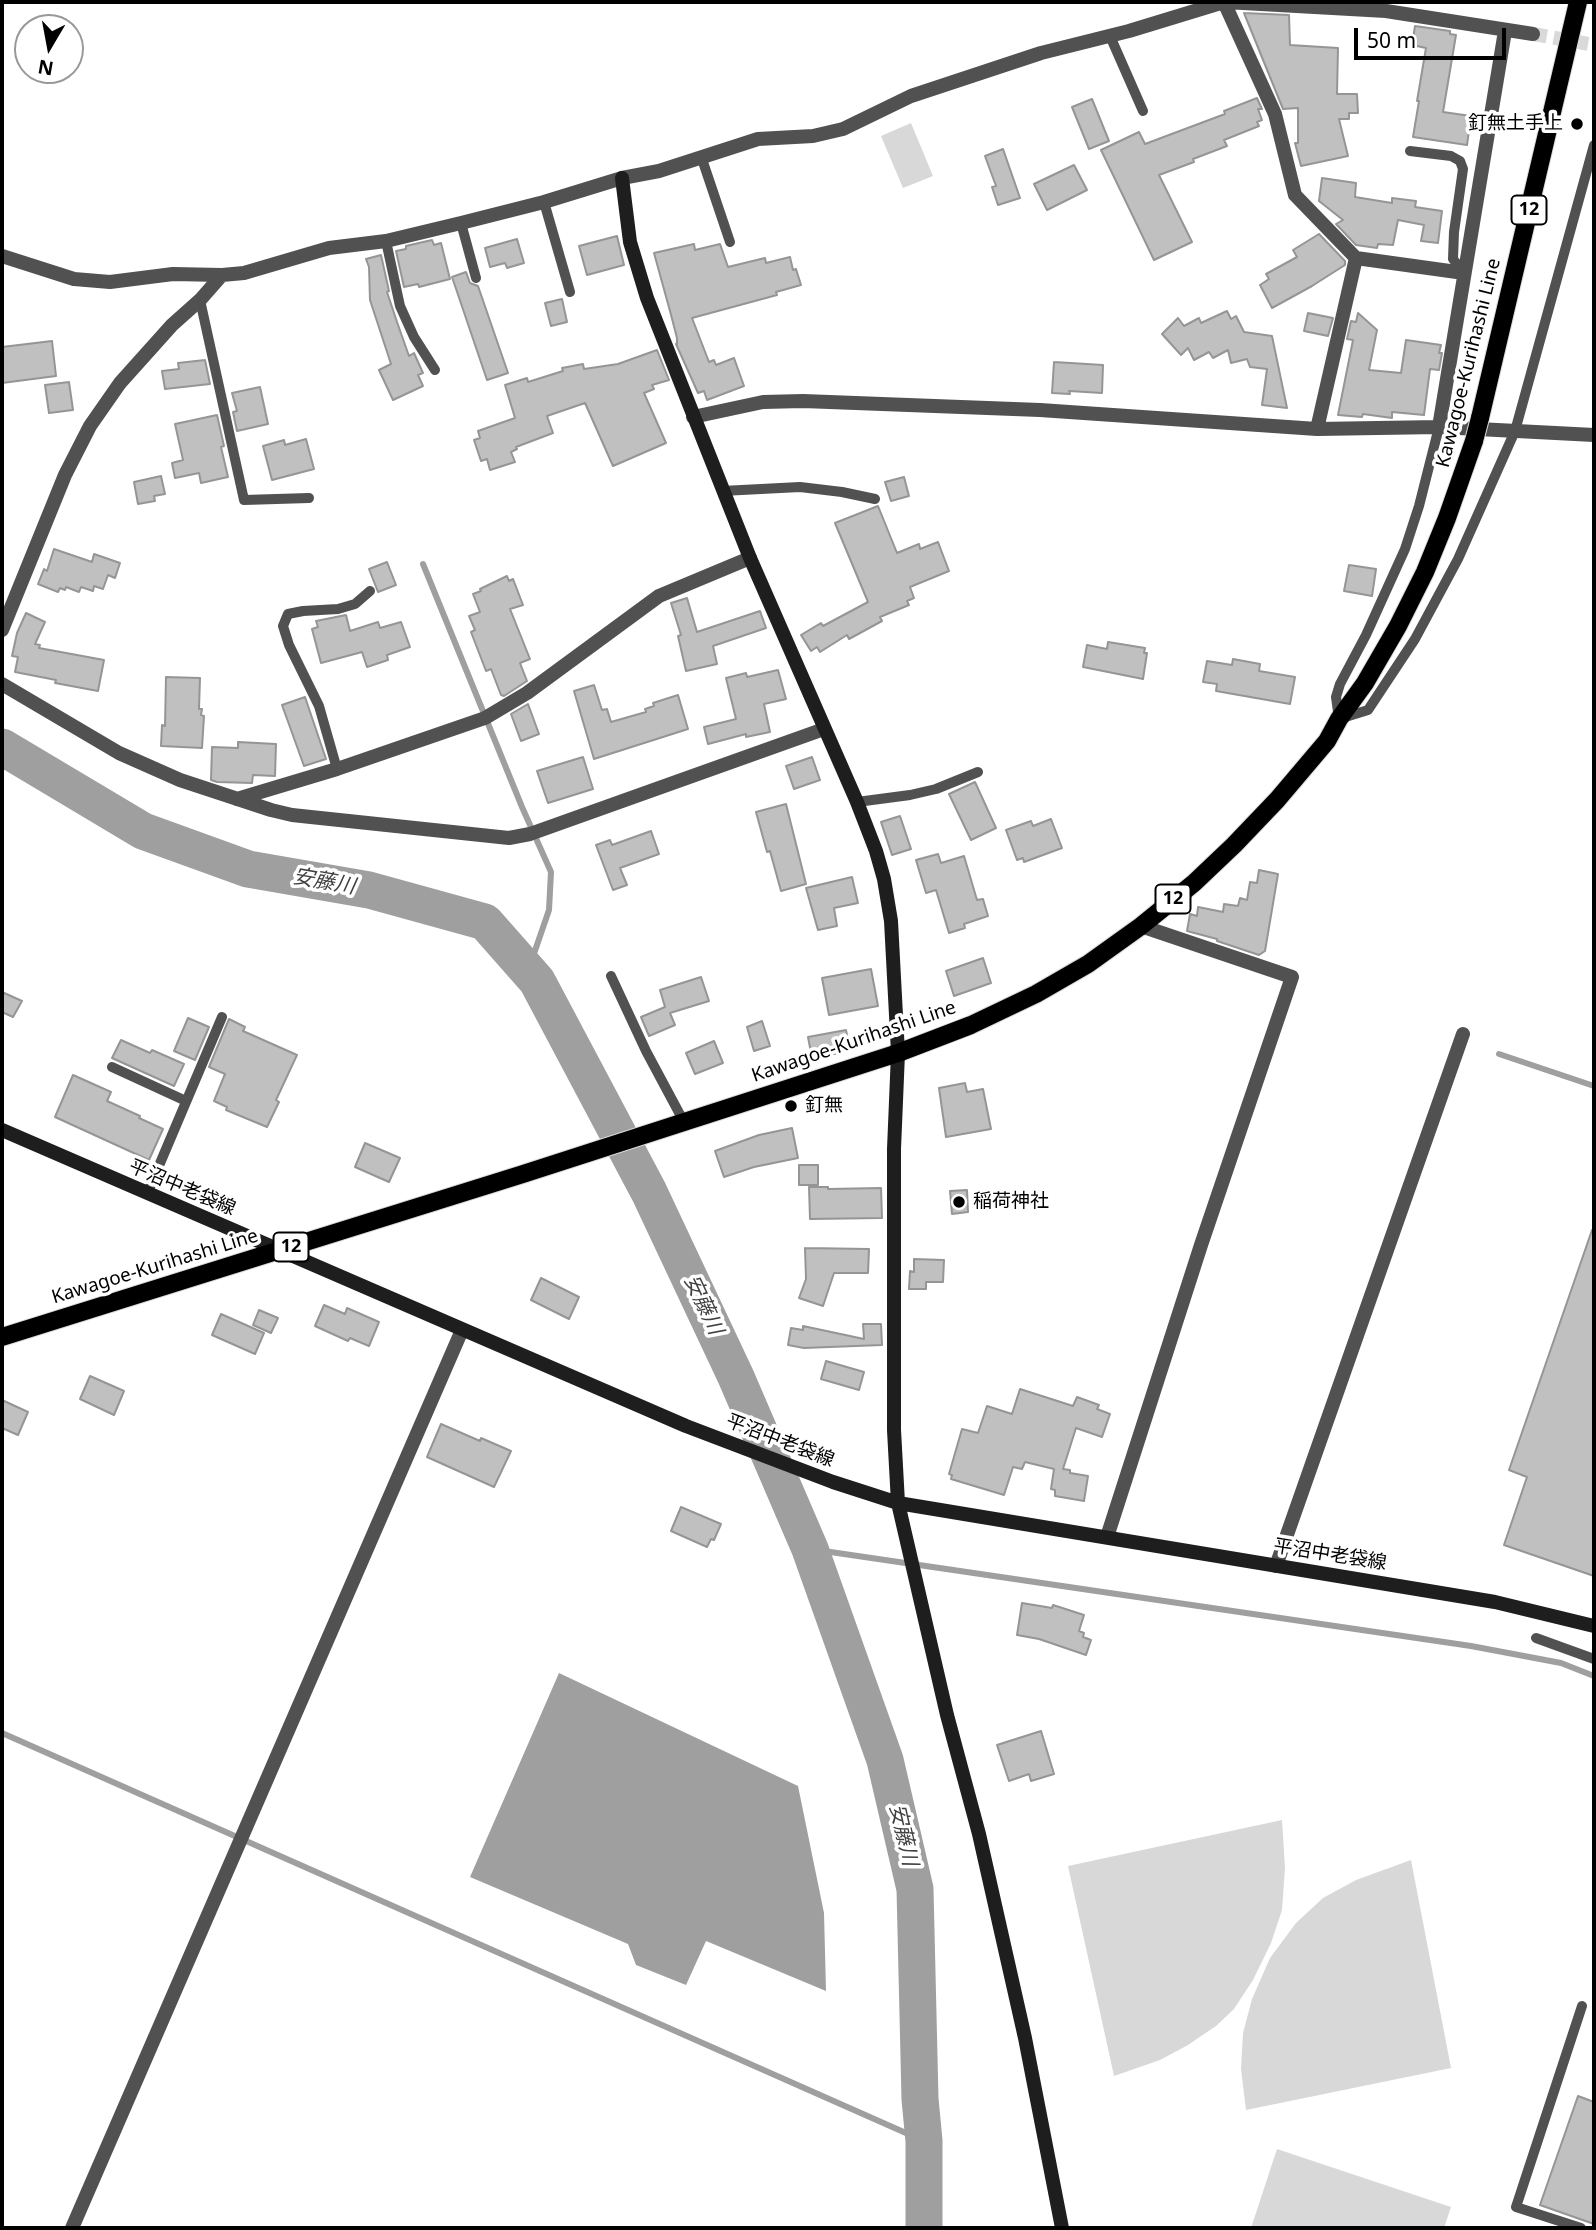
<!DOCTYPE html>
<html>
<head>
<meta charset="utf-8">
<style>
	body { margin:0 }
	#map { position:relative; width:1596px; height:2230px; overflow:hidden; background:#fff; font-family:"Noto Sans",sans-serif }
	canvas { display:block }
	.frame { position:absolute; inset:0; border:4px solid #000; pointer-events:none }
	.north { position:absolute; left:14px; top:14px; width:70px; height:70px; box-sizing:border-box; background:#fff; border:2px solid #999; border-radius:50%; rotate:190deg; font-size:19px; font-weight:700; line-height:28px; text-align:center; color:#000 }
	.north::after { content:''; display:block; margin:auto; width:24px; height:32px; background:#000; clip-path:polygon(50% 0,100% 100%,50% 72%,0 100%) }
	.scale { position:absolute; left:1354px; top:28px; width:152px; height:32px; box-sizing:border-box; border:4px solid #000; border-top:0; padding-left:9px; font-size:21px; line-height:24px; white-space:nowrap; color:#000; -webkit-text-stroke:5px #fff; paint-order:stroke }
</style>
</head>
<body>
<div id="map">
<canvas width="1596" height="2230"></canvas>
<div class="frame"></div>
<div class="north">N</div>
<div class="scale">50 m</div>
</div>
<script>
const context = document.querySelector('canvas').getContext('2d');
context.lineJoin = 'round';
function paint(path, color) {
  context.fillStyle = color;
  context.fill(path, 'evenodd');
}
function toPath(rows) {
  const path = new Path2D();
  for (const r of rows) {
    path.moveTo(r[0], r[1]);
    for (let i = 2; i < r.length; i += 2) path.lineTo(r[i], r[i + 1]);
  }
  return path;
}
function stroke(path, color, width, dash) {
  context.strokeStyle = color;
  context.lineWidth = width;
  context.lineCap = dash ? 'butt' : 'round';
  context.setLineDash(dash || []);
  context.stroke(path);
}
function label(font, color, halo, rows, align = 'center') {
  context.font = font + ' "Noto Sans","Noto Sans JP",sans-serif';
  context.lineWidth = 7;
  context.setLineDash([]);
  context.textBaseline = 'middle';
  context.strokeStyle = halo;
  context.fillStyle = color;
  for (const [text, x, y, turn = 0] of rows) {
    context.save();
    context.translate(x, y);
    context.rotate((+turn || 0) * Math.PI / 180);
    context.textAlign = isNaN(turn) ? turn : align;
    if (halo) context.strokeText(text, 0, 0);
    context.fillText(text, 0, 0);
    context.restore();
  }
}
paint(toPath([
	[911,123,933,176,903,188,881,136],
	[1282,1820,1285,1868,1282,1910,1271,1943,1253,1980,1234,2009,1216,2026,1188,2045,1160,2060,1114,2076,1068,1866],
	[1411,1860,1451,2068,1246,2110,1241,2069,1243,2033,1252,1999,1270,1958,1296,1923,1323,1898,1356,1880],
	[1277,2149,1451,2207,1444,2228,1251,2228]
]), '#d8d8d8');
paint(toPath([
	[559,1673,798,1786,824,1913,826,1991,706,1941,686,1985,636,1965,628,1944,470,1877]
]), '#9f9f9f');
stroke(toPath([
	[423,564,522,807,551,872,549,910,528,971],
	[1499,1054,1594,1086],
	[810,1549,1471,1646,1561,1663,1594,1676],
	[2,1733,924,2141]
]), '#9f9f9f', 6);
stroke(toPath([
	[2,747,143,831,248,869,369,890,485,922,537,981,649,1192,736,1377,810,1549,885,1760,915,1889,920,2099,924,2141,924,2228]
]), '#9f9f9f', 37);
const building = toPath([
	[1244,13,1289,15,1290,45,1338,48,1337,94,1357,94,1358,113,1349,113,1349,119,1339,119,1348,156,1301,166,1295,143,1298,143,1298,108,1283,109,1244,13],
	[1415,26,1450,31,1450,34,1456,35,1443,112,1471,116,1467,145,1413,137,1419,101,1417,101,1426,48,1412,45,1415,26],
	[1257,98,1262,109,1258,109,1262,120,1257,122,1259,126,1224,140,1227,146,1193,159,1194,162,1159,175,1192,242,1154,260,1101,150,1139,132,1145,144,1225,114,1224,111,1257,98],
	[1092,99,1109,141,1089,149,1072,107,1092,99],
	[1003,149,1020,198,998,205,992,187,996,186,985,156,1003,149],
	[1074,165,1087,190,1047,210,1034,184,1074,165],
	[1322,178,1356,183,1355,197,1392,203,1392,198,1416,201,1415,207,1442,211,1438,243,1421,241,1424,225,1398,220,1393,245,1378,244,1377,248,1356,245,1336,224,1343,220,1319,201,1322,178],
	[1319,234,1345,261,1345,265,1312,286,1272,308,1260,285,1269,279,1266,274,1297,257,1293,250,1319,234],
	[617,236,624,265,587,275,579,246,617,236],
	[517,239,524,263,507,268,505,263,490,267,485,248,517,239],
	[432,240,434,245,441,243,450,279,419,287,418,284,404,287,396,251,406,249,406,246,432,240],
	[694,244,695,250,720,244,728,267,765,258,766,263,790,257,793,270,796,269,801,285,776,292,777,295,692,318,709,362,714,360,716,365,734,358,744,386,707,400,704,391,698,393,676,344,677,344,677,338,670,311,654,253,694,244],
	[381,255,389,291,387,292,397,322,409,356,414,353,423,373,418,375,423,386,393,400,379,370,391,364,370,300,369,267,366,259,381,255],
	[466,272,470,283,478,286,508,373,487,380,452,277,466,272],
	[562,299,567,322,551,326,545,303,562,299],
	[1227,311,1231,319,1236,316,1244,332,1272,336,1287,408,1262,405,1267,369,1250,367,1247,359,1231,363,1228,350,1213,358,1209,352,1194,360,1188,348,1181,355,1162,334,1178,318,1184,326,1199,318,1201,323,1227,311],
	[1308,313,1333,318,1328,336,1304,331,1308,313],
	[1358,313,1377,330,1369,370,1401,373,1406,340,1441,345,1439,353,1442,353,1439,370,1430,369,1424,415,1392,412,1392,418,1363,414,1362,417,1338,415,1353,340,1347,339,1351,321,1356,322,1358,313],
	[52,341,56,376,2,383,2,347,52,341],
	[657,350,669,380,652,385,654,389,644,393,666,443,613,466,585,403,547,416,553,433,516,447,517,449,511,452,515,462,490,470,487,459,481,461,474,440,480,438,478,431,515,418,505,385,527,378,528,382,563,371,562,368,583,364,584,369,618,364,657,350],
	[205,360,210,384,165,389,162,371,179,369,178,363,205,360],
	[1054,362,1103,365,1102,393,1069,391,1070,394,1052,393,1054,362],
	[69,382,73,410,49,413,45,385,69,382],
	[260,387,268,424,237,431,233,412,237,411,232,393,260,387],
	[217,415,224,446,221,447,228,477,201,483,199,473,175,478,172,463,183,460,175,424,217,415],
	[306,439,314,469,272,480,263,446,284,440,285,445,306,439],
	[161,476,165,494,154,496,155,501,138,504,134,482,161,476],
	[904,477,909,496,891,501,885,482,904,477],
	[878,506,897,553,919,544,920,549,938,542,949,571,910,587,914,598,907,601,909,605,880,617,882,621,849,639,847,635,820,652,817,647,811,651,801,635,821,623,823,626,868,602,835,523,878,506],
	[54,549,92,562,94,554,120,563,115,578,108,575,103,589,94,586,93,591,81,587,79,592,66,587,65,590,60,588,58,592,38,584,44,569,47,571,54,549],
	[387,562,396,585,378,592,369,569,387,562],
	[1349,565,1376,569,1372,596,1344,591,1349,565],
	[507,576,509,581,513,579,523,605,510,609,530,659,520,663,527,681,504,696,501,695,491,669,486,671,471,632,475,630,469,616,480,612,473,594,481,591,480,589,507,576],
	[687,598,697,632,760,611,766,628,713,646,717,664,686,671,678,636,681,635,671,603,687,598],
	[26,613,45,622,35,644,40,645,39,648,104,660,98,691,55,683,56,680,15,672,18,657,12,656,17,633,26,613],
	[346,615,350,631,378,622,380,628,401,622,410,647,387,655,388,660,367,667,362,652,321,663,312,629,318,627,316,621,346,615],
	[1108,642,1145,648,1144,653,1147,653,1143,679,1083,667,1087,645,1107,649,1108,642],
	[1233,659,1260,664,1259,671,1295,677,1290,704,1216,691,1217,684,1203,682,1207,661,1232,665,1233,659],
	[778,670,786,699,764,704,770,732,746,737,746,734,708,744,704,727,736,719,726,678,746,673,747,677,778,670],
	[166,677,200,678,199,709,202,709,201,715,204,716,202,748,161,746,162,725,165,726,166,677],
	[594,685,602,710,607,709,611,722,646,712,645,709,654,706,653,703,678,695,688,729,594,759,574,691,594,685],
	[305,697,326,759,304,766,282,705,305,697],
	[528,704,539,734,521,741,511,714,528,704],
	[238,742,276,744,275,776,253,775,252,783,217,782,211,780,212,747,238,748,238,742],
	[583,757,593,789,548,803,537,771,583,757],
	[812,757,820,780,794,789,786,766,812,757],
	[975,782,996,828,971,840,949,794,975,782],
	[786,804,806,884,781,891,770,851,767,852,756,812,786,804],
	[900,816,911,849,892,855,881,822,900,816],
	[1051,819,1062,848,1024,862,1023,858,1017,860,1006,830,1031,821,1033,826,1051,819],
	[651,831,659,854,620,868,627,885,613,890,596,845,610,840,612,845,651,831],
	[938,854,941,863,964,856,977,900,983,899,988,916,964,924,965,928,949,933,936,890,926,893,916,860,938,854],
	[1259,870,1278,874,1265,951,1259,955,1217,941,1217,939,1187,931,1190,914,1197,916,1198,907,1223,912,1224,904,1238,906,1240,898,1247,900,1250,882,1257,883,1259,870],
	[852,877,858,903,834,908,837,926,818,930,806,888,852,877],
	[983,958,991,983,954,996,946,971,983,958],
	[871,969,878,1006,829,1015,822,978,871,969],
	[701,977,709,1001,670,1013,675,1025,649,1036,641,1017,665,1007,660,990,701,977],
	[2,992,22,1001,13,1017,2,1012,2,992],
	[188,1018,209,1027,195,1060,174,1051,188,1018],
	[229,1019,245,1027,243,1031,297,1055,276,1100,279,1102,267,1127,226,1110,227,1107,214,1101,225,1074,209,1067,229,1019],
	[762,1021,770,1046,754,1051,747,1027,762,1021],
	[846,1030,850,1051,812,1058,808,1037,846,1030],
	[121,1040,150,1053,152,1050,184,1064,174,1086,112,1058,121,1040],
	[714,1041,723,1063,695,1074,686,1053,714,1041],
	[73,1075,111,1092,107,1101,140,1116,139,1118,163,1129,149,1160,55,1117,73,1075],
	[965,1083,967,1092,983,1089,991,1129,946,1137,939,1088,965,1083],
	[792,1128,798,1158,754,1167,724,1177,715,1151,759,1135,792,1128],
	[365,1143,400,1158,389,1182,355,1167,365,1143],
	[799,1165,818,1165,818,1185,799,1185,799,1165],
	[809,1187,828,1187,828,1189,881,1188,882,1218,810,1219,809,1187],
	[967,1190,968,1212,952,1214,950,1191,967,1190],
	[1592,1230,1594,1230,1594,1576,1504,1545,1527,1477,1509,1470,1592,1230],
	[805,1248,869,1249,868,1273,834,1273,823,1306,799,1298,806,1279,805,1248],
	[914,1259,944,1260,943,1282,926,1282,926,1289,909,1289,910,1271,914,1272,914,1259],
	[541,1278,579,1297,569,1319,531,1300,541,1278],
	[324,1305,345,1314,347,1308,379,1322,369,1346,350,1338,348,1341,315,1326,324,1305],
	[259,1310,278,1318,271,1333,253,1325,259,1310],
	[221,1314,264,1333,255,1354,212,1335,221,1314],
	[863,1324,881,1324,882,1345,804,1348,788,1345,791,1328,803,1330,803,1326,864,1339,863,1324],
	[826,1361,864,1372,859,1390,821,1379,826,1361],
	[90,1376,124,1391,114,1415,80,1399,90,1376],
	[1020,1389,1073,1406,1077,1397,1099,1405,1097,1409,1110,1414,1102,1437,1076,1428,1063,1469,1070,1470,1070,1473,1088,1476,1084,1501,1055,1496,1055,1490,1051,1489,1054,1469,1025,1462,1022,1469,1013,1467,1004,1495,951,1479,952,1475,949,1474,962,1429,978,1433,987,1406,1012,1414,1020,1389],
	[2,1400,28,1412,18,1435,2,1428,2,1400],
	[441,1424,480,1441,481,1438,511,1451,494,1487,427,1457,441,1424],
	[681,1507,721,1524,714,1540,711,1539,707,1547,671,1531,681,1507],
	[1022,1603,1052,1608,1053,1605,1084,1615,1079,1631,1084,1633,1083,1637,1091,1640,1086,1655,1039,1639,1017,1635,1022,1603],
	[1041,1731,1054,1774,1031,1781,1029,1774,1009,1781,997,1745,1041,1731],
	[1578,2096,1594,2102,1594,2224,1540,2205,1578,2096]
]);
paint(building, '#c0c0c0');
stroke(building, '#959595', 2);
stroke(toPath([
	[1533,34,1594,45]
]), '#d9d9d9', 14, [14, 7]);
const primary = toPath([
	[1480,418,1578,2],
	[2,1337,523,1174,898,1053,971,1025,1036,994,1088,964,1141,926,1194,883,1234,845,1277,800,1327,741,1339,719,1365,683,1398,626,1425,572,1447,518,1474,441]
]);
stroke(primary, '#dbdbdb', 20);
stroke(toPath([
	[1110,36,1143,111],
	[1410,151,1451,156,1460,161,1463,169,1454,232,1453,259,1464,273],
	[702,159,730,242],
	[544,202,570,292],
	[461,223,476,278],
	[386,241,400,306,414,337,435,370],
	[200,300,244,500,309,498],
	[1439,427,1419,506,1405,549,1366,635,1340,684,1336,697,1339,719,1368,710,1415,639,1458,559,1515,431,1594,145],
	[722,491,800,487,842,492,875,499],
	[337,769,319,706,289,645,283,626,288,614,303,611,338,609,355,604,370,591],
	[857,802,910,795,936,789,978,772],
	[611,976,646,1051,684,1122],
	[112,1067,186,1101],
	[147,1194,222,1017],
	[1536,1638,1594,1659],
	[1581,2228,1516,2207,1582,2006]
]), '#515151', 10);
stroke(toPath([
	[1224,2,1275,114,1295,195,1356,258,1317,429],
	[1225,2,1386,11,1533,34],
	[2,256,74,279,110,282,173,274,222,275],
	[1356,258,1464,273],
	[693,417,763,402,803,401,1040,410,1317,429,1439,427,1594,435],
	[1439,427,1505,31],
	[2,630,65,475,90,426,120,383,172,325,200,300,222,275,244,273,329,248,386,241,461,223,544,202,622,178,659,171,758,139,813,136,843,129,911,96,1041,53,1129,31,1224,2],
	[2,684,119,753,180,780,271,810,292,815,509,838,530,834,824,729],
	[237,799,337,769,485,718,527,693,659,596,750,558],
	[1107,1537,1201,1245,1292,977,1141,926],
	[1276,1566,1463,1034],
	[72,2228,462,1330]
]), '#515151', 14);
stroke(toPath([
	[622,178,630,242,647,298,750,558,857,802,876,851,884,879,891,921,898,1053,894,1149,894,1430,898,1503,947,1715,979,1834,1025,2038,1062,2228],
	[2,1130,686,1426,833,1482,898,1503,1495,1602,1594,1626]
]), '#1e1e1e', 14);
stroke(primary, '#000', 18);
const primaryBridge = toPath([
	[1474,441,1480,418]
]);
stroke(primaryBridge, '#dbdbdb', 20, []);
stroke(primaryBridge, '#000', 18);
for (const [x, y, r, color] of [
	[1577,124,7,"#000"],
	[791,1106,7,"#000"],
	[959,1202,7,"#000"]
]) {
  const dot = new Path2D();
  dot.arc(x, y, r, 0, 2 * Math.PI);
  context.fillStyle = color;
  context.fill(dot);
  stroke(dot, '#fff', 2.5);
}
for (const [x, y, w] of [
	[1529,210,35],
	[1173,899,35],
	[291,1247,35]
]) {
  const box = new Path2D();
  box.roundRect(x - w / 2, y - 14.5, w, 29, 5);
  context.fillStyle = '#fff';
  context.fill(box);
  stroke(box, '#000', 2);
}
label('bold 18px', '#000', null, [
	["12",1529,210],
	["12",1173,899],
	["12",291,1247]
]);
label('19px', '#000', '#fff', [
	["釘無土手上",1563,124,"right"],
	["釘無",805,1106],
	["稲荷神社",973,1202]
], 'left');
label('19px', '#000', '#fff', [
	["Kawagoe-Kurihashi Line",1469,363,-76],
	["Kawagoe-Kurihashi Line",854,1042,-19],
	["平沼中老袋線",182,1188,23],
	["Kawagoe-Kurihashi Line",155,1267,-17],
	["平沼中老袋線",780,1441,21],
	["平沼中老袋線",1330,1555,9]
]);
label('italic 21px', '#404040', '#fff', [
	["安藤川",324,882,10],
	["安藤川",703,1305,65],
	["安藤川",903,1835,77]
]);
</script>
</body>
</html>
